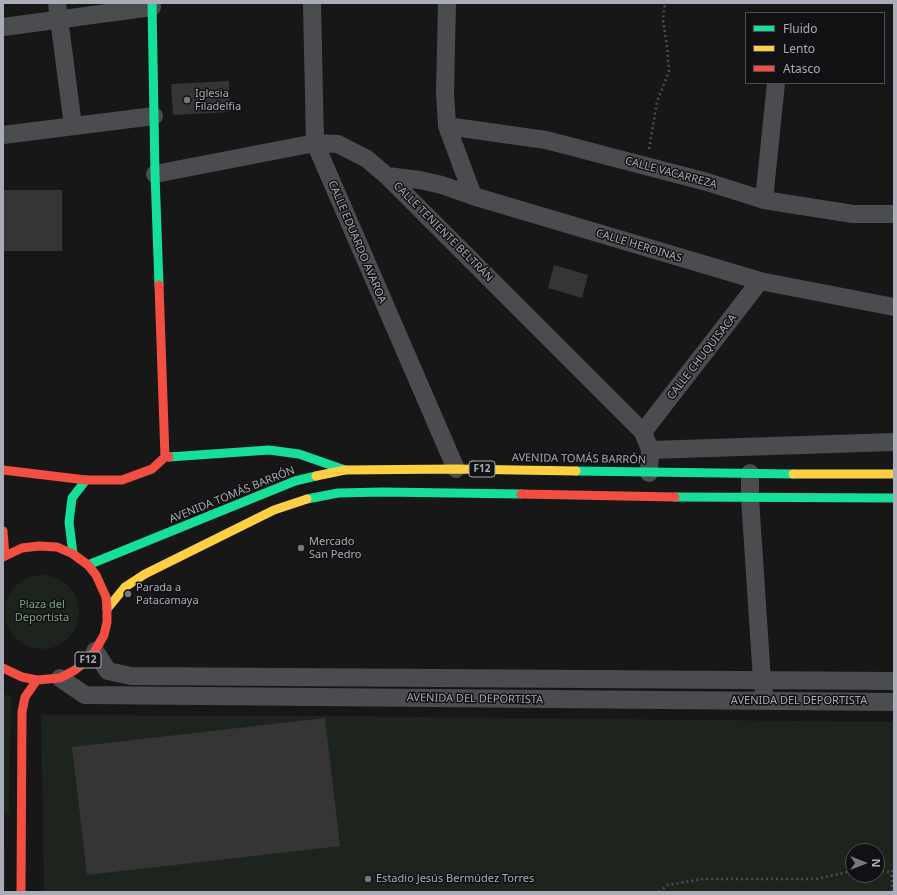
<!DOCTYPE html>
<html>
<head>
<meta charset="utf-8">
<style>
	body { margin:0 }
	#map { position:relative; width:897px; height:895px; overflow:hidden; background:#171717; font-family:"Noto Sans",sans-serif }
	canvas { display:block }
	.frame { position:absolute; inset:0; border:4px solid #a8adb8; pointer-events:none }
	.legend { position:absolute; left:745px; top:12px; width:140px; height:72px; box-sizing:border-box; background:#111113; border:1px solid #4d4f55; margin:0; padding:5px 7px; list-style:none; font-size:12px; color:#a8adb8 }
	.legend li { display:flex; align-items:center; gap:8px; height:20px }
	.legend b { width:20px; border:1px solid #4d4f55 }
	.north { position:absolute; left:845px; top:843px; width:40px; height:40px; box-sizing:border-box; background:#111113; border:1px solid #4d4f55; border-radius:50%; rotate:90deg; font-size:11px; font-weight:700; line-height:16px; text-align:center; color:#a8adb8 }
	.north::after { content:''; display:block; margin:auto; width:14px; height:18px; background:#757880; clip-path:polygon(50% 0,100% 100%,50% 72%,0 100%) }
</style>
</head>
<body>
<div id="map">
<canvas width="897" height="895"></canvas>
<div class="frame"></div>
<ul class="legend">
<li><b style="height:5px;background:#16e098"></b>Fluido</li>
<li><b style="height:5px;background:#ffcf43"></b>Lento</li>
<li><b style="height:5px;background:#f24e42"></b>Atasco</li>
</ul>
<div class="north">N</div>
</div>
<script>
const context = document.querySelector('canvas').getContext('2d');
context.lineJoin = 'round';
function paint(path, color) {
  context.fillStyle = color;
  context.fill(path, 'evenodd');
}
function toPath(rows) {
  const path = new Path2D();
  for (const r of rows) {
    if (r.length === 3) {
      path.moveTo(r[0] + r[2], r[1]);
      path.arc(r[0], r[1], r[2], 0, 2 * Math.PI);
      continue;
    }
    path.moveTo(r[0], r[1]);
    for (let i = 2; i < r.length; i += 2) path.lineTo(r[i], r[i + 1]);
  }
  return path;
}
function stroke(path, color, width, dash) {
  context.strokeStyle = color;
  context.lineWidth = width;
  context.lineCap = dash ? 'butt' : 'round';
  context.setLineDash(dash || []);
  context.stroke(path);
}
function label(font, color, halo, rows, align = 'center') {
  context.font = font + ' "Noto Sans",sans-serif';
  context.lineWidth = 3;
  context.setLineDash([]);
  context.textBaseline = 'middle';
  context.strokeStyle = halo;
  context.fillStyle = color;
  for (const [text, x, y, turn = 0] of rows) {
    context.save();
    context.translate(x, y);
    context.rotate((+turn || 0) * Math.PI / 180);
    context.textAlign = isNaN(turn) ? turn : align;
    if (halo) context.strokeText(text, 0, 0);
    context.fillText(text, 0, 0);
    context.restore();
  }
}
paint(toPath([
	[42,612,37],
	[3,695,11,695,9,813,3,813],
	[41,715,329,716,894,722,894,892,44,892],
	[853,851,877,851,877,875,853,875],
	[3,851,5,851,5,892,3,892]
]), '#1d241e');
paint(toPath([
	[229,81,230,112,173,115,171,84],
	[3,190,62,190,62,251,3,251],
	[554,265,588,275,582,298,548,288],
	[325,718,340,846,87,875,72,747]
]), '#353536');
stroke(toPath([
	[649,149,657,102,669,71,667,46,663,20,665,3],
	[877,871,892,872],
	[659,892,668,885,702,879,816,879,853,871],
	[892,892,892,872,894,868]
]), '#4d4e52', 2.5, [2, 3]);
stroke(toPath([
	[57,3,73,126],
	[312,3,315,143,456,469],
	[447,3,445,93,447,126,473,196],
	[3,27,152,7],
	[447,126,546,140,707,182,764,200,853,214,894,214],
	[3,135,154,116],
	[155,174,315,143,338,144,367,159,387,176,643,432,650,450,649,473],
	[387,176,420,180,442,185,473,196,760,281,894,307],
	[764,200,776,83],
	[643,432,760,281],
	[650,450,894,442],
	[750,473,750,498,762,680,764,692],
	[95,651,108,671,131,676,894,681],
	[60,678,85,695,894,702]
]), '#4b4c50', 18);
stroke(toPath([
	[152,3,155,174,159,285],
	[169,457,269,450,299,454,345,470],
	[576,471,793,474],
	[675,497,894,498],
	[307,499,338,493,383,492,521,494],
	[73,554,69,522,72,498,86,480],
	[88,565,295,481,316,476]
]), '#16e098', 9);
stroke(toPath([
	[793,474,894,474],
	[316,476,345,470,456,469,576,471],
	[107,609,125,587,145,574,274,510,307,499]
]), '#ffcf43', 9);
stroke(toPath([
	[159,285,165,457],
	[3,470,86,480,122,480,152,469,165,457,169,457],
	[521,494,675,497],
	[3,531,5,556],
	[3,557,22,548,39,546,57,547,73,554,88,565,96,575,106,597,107,609,107,622,104,635,95,651,88,660,75,670,60,678,37,680,22,677,3,668],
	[21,892,22,712,25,697,37,680]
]), '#f24e42', 9);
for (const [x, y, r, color] of [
	[187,100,4,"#757880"],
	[301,548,4,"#757880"],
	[128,594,4,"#757880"],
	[368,879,4,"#757880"]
]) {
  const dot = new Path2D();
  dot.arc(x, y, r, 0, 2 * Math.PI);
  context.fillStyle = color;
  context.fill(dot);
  stroke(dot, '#111113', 1.5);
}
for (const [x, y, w] of [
	[482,469,26],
	[88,660,26]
]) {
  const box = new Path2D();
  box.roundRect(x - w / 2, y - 8, w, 16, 3);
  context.fillStyle = '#111113';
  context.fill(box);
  stroke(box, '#a8adb8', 1);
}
label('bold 10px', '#a8adb8', null, [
	["F12",482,469],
	["F12",88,660]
]);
label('11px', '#a8adb8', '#111113', [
	["Iglesia",195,94],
	["Filadelfia",195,107],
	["Mercado",309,542],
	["San Pedro",309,555],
	["Parada a",136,588],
	["Patacamaya",136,601],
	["Estadio Jesús Bermúdez Torres",376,879]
], 'left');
label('11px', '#a8adb8', '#111113', [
	["CALLE VACARREZA",671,173,15],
	["CALLE TENIENTE BELTRÁN",443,232,45],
	["CALLE EDUARDO AVAROA",357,242,67],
	["CALLE HEROINAS",639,246,17],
	["CALLE CHUQUISACA",702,357,-52],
	["AVENIDA TOMÁS BARRÓN",579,459,1],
	["AVENIDA TOMÁS BARRÓN",232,495,-22],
	["AVENIDA DEL DEPORTISTA",475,699,1],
	["AVENIDA DEL DEPORTISTA",799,701]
]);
label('11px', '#7fa381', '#111113', [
	["Plaza del",42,605],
	["Deportista",42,618]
]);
</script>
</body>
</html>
